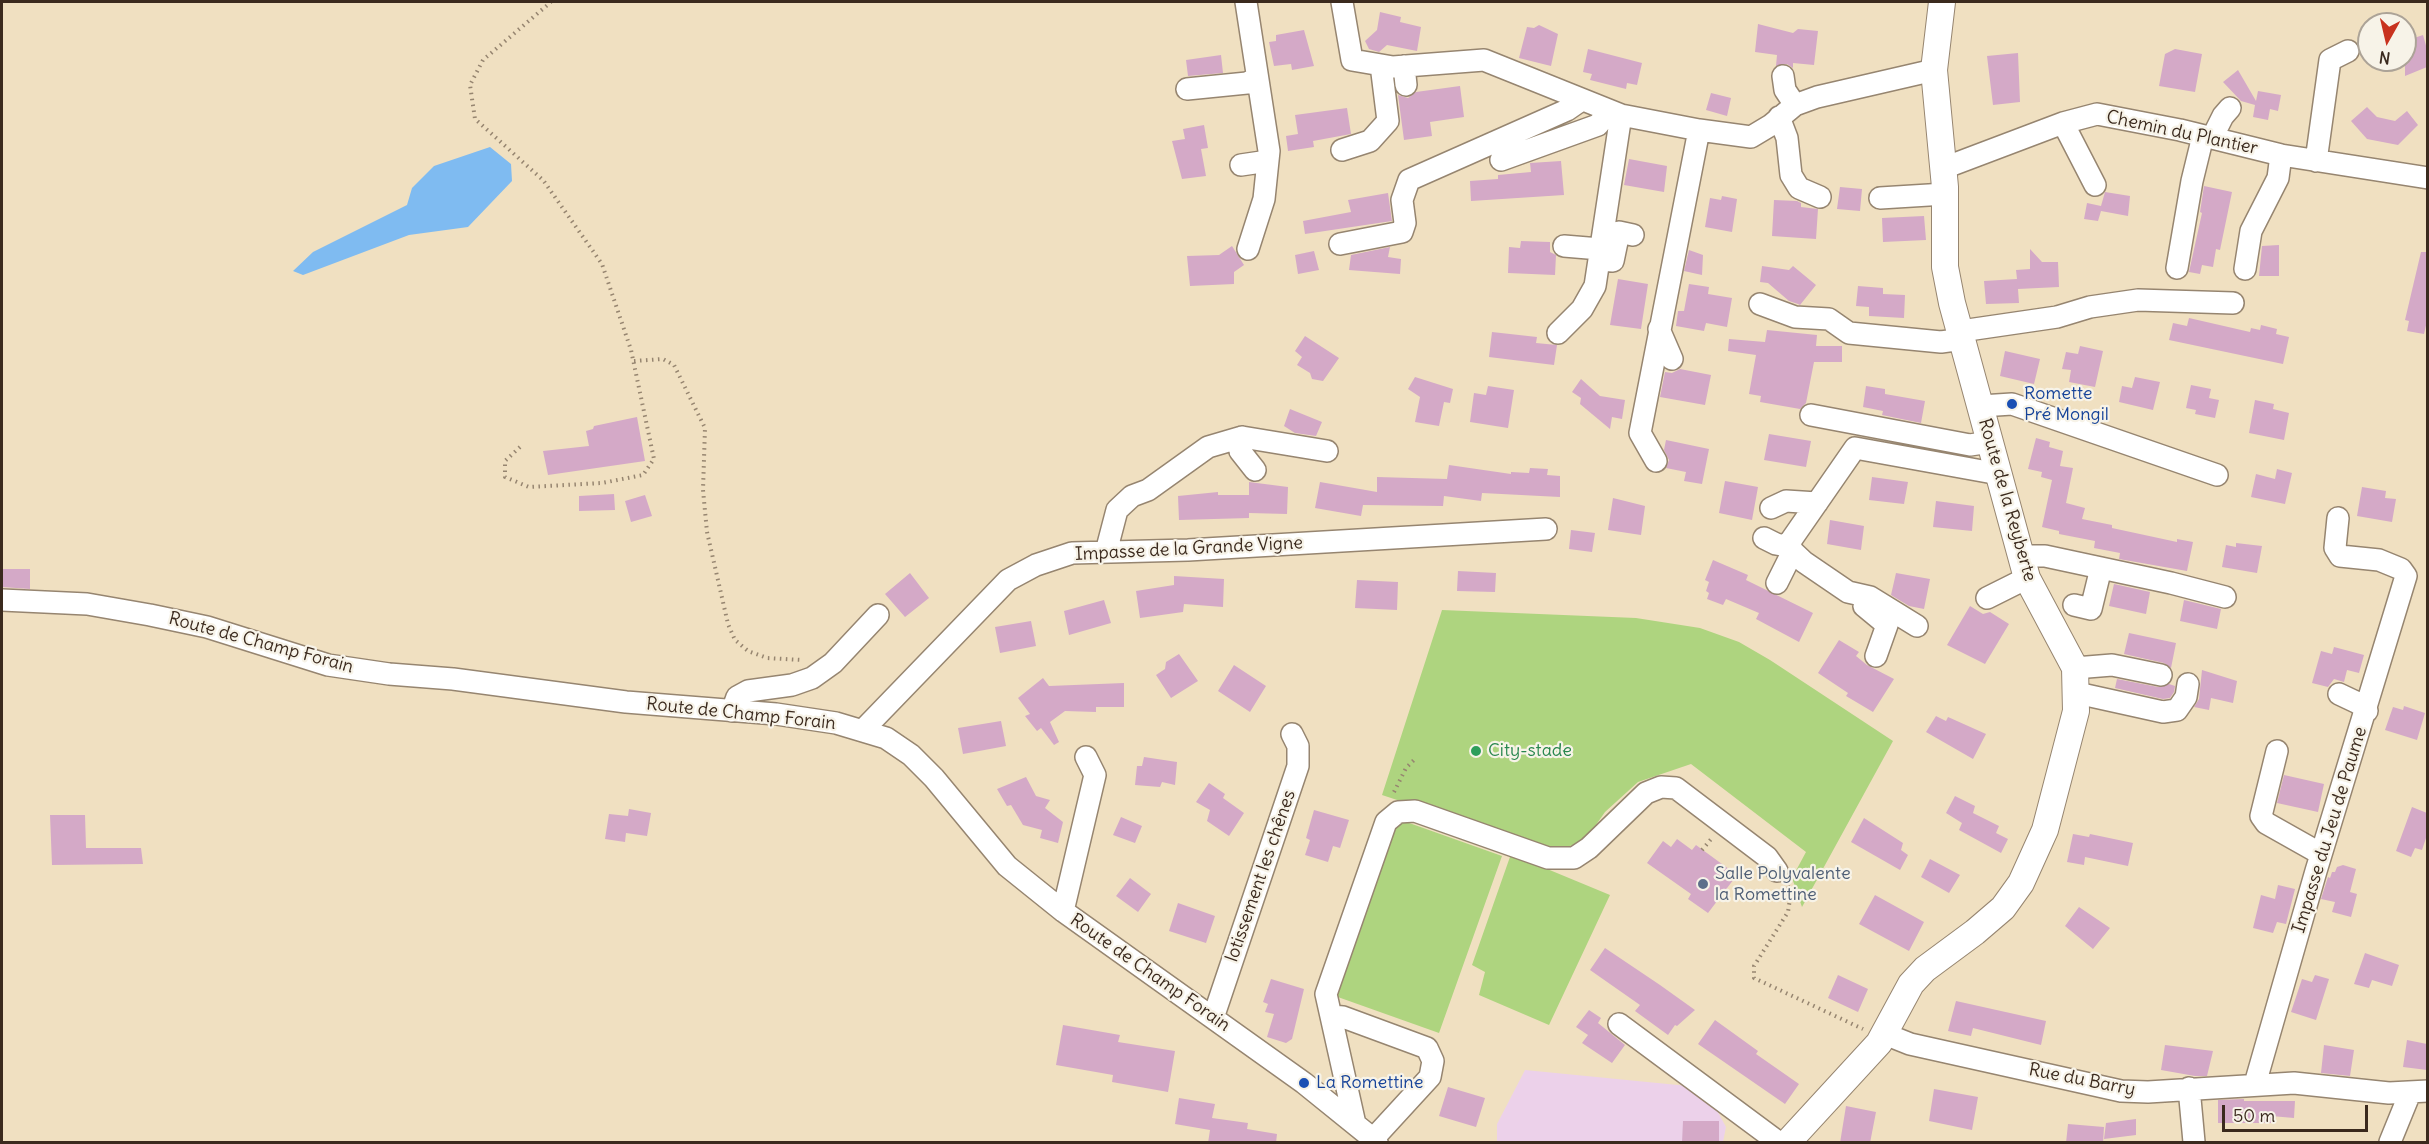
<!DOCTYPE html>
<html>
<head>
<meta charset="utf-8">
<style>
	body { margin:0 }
	#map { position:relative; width:2429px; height:1144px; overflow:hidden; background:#f0e0c1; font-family:Delius,sans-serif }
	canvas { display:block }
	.frame { position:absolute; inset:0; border:3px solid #3b2a1e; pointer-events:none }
	.north { position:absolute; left:2357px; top:12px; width:60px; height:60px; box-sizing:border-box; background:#f7f3e8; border:2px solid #aca397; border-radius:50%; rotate:188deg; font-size:16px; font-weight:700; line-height:24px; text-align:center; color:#3b2a1e }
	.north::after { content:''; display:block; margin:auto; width:21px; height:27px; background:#c8321e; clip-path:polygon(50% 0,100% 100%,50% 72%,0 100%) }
	.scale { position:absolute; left:2222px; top:1105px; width:146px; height:27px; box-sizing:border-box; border:3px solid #3b2a1e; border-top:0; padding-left:8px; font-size:18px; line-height:21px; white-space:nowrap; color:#3b2a1e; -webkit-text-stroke:4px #f7f3e8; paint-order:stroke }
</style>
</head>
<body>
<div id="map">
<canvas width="2429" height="1144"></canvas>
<div class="frame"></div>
<div class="north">N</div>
<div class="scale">50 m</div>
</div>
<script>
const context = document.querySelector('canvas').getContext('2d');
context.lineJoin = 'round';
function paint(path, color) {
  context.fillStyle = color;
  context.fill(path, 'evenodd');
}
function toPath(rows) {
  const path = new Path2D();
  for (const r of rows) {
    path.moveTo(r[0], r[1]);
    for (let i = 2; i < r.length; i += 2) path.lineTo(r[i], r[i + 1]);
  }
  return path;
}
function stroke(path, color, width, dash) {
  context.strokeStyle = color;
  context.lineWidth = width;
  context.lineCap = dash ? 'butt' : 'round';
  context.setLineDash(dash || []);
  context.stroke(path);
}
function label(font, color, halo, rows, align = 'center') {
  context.font = font + ' Delius,sans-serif';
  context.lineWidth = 4.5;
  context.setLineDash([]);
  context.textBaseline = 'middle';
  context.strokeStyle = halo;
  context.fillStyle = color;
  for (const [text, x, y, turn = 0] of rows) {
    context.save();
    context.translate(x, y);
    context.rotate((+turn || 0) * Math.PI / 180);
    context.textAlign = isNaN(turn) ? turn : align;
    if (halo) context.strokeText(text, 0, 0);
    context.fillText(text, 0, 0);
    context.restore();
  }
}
paint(toPath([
	[1525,1070,1688,1086,1713,1103,1726,1127,1723,1142,1497,1142,1497,1124]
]), '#ecd1ea');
paint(toPath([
	[1442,610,1636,618,1700,628,1739,642,1770,660,1893,741,1802,907,1792,878,1806,852,1691,764,1638,782,1605,812,1591,832,1576,844,1561,849,1533,845,1382,795],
	[1398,819,1502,856,1439,1033,1335,996],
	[1511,854,1610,895,1549,1025,1479,995,1485,972,1472,965]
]), '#aed47f');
paint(toPath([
	[490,147,511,164,512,181,468,227,409,235,303,275,293,271,313,252,407,205,412,188,434,166]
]), '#7fbbf1');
paint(toPath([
	[1380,12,1401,17,1400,22,1421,27,1417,51,1387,45,1379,52,1369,49,1365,41,1377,30],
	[1758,24,1793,33,1798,29,1818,31,1814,65,1793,63,1793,68,1787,64,1776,66,1777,55,1755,52],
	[1539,25,1558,34,1551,66,1519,58,1527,27,1534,28],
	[1304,30,1314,66,1292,70,1291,64,1274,66,1269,42,1276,41,1276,35],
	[2423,35,2427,49,2427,67,2405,76,2405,41],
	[1588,49,1642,63,1637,85,1627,83,1626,89,1590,80,1592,74,1583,72],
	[2175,49,2202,54,2195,92,2159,86,2165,54],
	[2018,53,2020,102,1993,105,1987,56],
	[1221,55,1223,73,1188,76,1186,60],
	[2238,70,2256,101,2258,91,2281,95,2278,111,2270,109,2268,120,2253,117,2255,105,2241,101,2223,82],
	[1460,86,1464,117,1430,122,1432,136,1404,140,1398,95,1408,98,1416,92],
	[1711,93,1731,98,1727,116,1706,110],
	[2367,107,2377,117,2395,121,2407,111,2418,125,2398,145,2367,139,2351,121],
	[1347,108,1351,134,1313,141,1314,147,1288,151,1286,136,1298,134,1295,115],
	[1204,125,1208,148,1201,149,1206,176,1182,179,1172,141,1185,139,1183,129],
	[1629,159,1667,166,1664,192,1624,185],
	[1561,161,1564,195,1471,201,1470,181,1498,179,1498,175,1531,172,1530,163],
	[2204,186,2232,192,2220,250,2216,249,2213,267,2202,265,2200,274,2189,272,2202,213,2200,212],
	[1840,187,1862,189,1860,211,1837,209],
	[2105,192,2130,196,2128,216,2101,211,2098,221,2084,219,2087,203,2101,206],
	[1388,193,1392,221,1305,234,1303,221,1351,212,1348,200],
	[1722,196,1737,199,1732,232,1705,227,1710,198,1721,200],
	[1774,200,1797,201,1801,203,1801,207,1818,209,1816,239,1772,236],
	[1924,216,1926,240,1883,242,1882,218],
	[1521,241,1550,242,1550,252,1556,255,1555,275,1508,273,1509,247,1520,248],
	[2279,245,2279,276,2259,276,2262,246],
	[1232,246,1244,265,1234,272,1234,284,1190,286,1187,256,1219,255],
	[1390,247,1388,257,1401,259,1400,274,1349,270,1351,255],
	[2030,249,2042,262,2058,262,2059,287,2018,289,2019,303,1986,304,1984,281,2017,279,2016,270,2030,269],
	[1689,250,1703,255,1702,275,1684,271],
	[1314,251,1319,270,1298,274,1295,255],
	[2421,252,2427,252,2427,321,2424,334,2407,331,2409,321,2405,320],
	[1762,266,1789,270,1793,266,1816,285,1800,305,1798,304,1789,301,1768,283,1760,282],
	[1618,279,1648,284,1641,329,1610,325],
	[1689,284,1709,287,1708,294,1732,298,1727,327,1706,323,1704,331,1676,326,1678,311,1684,311],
	[1858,286,1883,288,1883,294,1905,295,1904,318,1869,316,1869,307,1856,306],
	[2189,318,2250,332,2251,328,2260,330,2261,325,2277,329,2276,334,2289,337,2283,364,2169,340,2173,323,2187,326],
	[1767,330,1817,335,1816,346,1842,346,1842,362,1814,362,1806,403,1800,409,1760,402,1761,396,1749,394,1756,355,1728,351,1729,339,1765,342],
	[1492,332,1537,337,1536,343,1557,345,1554,365,1489,357],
	[1305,336,1339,358,1323,381,1312,379,1310,373,1297,365,1302,357,1295,351],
	[2080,346,2103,351,2095,387,2069,382,2071,370,2062,369,2066,352,2078,354],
	[2005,351,2040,359,2034,384,2000,376],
	[1680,369,1711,375,1705,405,1660,397,1665,372,1672,373],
	[1415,377,1453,389,1450,403,1444,402,1439,426,1415,422,1420,397,1408,389],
	[2135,377,2160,382,2153,410,2119,402,2122,386,2132,388],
	[1581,379,1600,396,1625,400,1622,419,1612,417,1610,429,1580,404,1581,398,1572,392],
	[2191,385,2211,389,2209,398,2219,400,2215,418,2195,414,2196,410,2186,408],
	[1488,386,1514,390,1508,428,1470,422,1474,393,1486,395],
	[1866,386,1885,389,1885,394,1925,401,1921,423,1882,415,1883,411,1863,407],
	[2255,400,2274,404,2273,409,2289,413,2284,440,2249,433],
	[1290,409,1322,422,1316,436,1295,433,1284,426],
	[637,417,645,461,548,475,543,451,589,446,586,431,593,429,594,426],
	[1769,434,1811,441,1806,467,1764,460],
	[2036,438,2050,442,2049,447,2063,451,2060,466,2073,468,2066,503,2085,508,2082,519,2112,525,2112,528,2177,542,2177,539,2193,542,2187,571,2119,559,2120,553,2094,548,2095,541,2059,534,2059,531,2042,527,2052,480,2041,477,2042,472,2028,469],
	[1666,440,1709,449,1702,484,1684,481,1686,472,1666,468,1669,460,1664,450],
	[1449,465,1511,474,1511,472,1529,473,1530,468,1548,469,1547,475,1560,476,1560,497,1482,493,1481,501,1444,496,1443,506,1363,505,1361,516,1315,508,1320,482,1377,492,1377,477,1447,479],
	[2277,469,2292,473,2285,504,2251,497,2256,474,2275,479],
	[1872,477,1908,482,1904,504,1869,500],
	[1725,481,1758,487,1752,520,1719,513],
	[1249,482,1288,487,1287,514,1249,513,1249,518,1179,520,1178,496,1218,492,1218,495,1249,495],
	[2362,487,2386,491,2385,498,2396,499,2392,522,2357,516],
	[614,494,615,510,579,511,579,496],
	[645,495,652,516,631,522,625,501],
	[1613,498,1645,506,1641,535,1608,530],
	[1936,501,1974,506,1972,531,1933,527],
	[1830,520,1864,526,1861,550,1827,544],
	[1571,530,1595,533,1592,552,1569,549],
	[2236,543,2262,546,2257,573,2222,567,2226,545,2236,547],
	[1713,560,1748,575,1746,580,1813,613,1799,642,1756,619,1759,613,1726,599,1723,605,1707,599,1709,593,1706,591,1709,582,1705,580],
	[2,569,30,569,30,589,2,587],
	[1458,571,1496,573,1495,592,1457,591],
	[910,573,929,598,905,617,885,594],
	[1896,573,1930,579,1924,609,1909,606,1891,595],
	[1174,576,1224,579,1223,607,1184,604,1183,612,1140,618,1136,591,1174,585],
	[1357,580,1398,582,1397,610,1355,608],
	[2114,584,2150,592,2146,614,2109,606],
	[1104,600,1111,623,1069,635,1064,611],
	[2184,600,2221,609,2217,629,2180,621],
	[1970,606,1983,614,1990,612,2009,624,1985,664,1947,645],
	[1031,621,1036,646,1000,653,995,627],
	[2129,633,2176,643,2171,668,2164,663,2124,654],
	[1839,640,1859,652,1856,656,1867,665,1894,679,1873,712,1846,696,1848,693,1818,673],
	[2334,647,2364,655,2359,673,2347,670,2344,682,2334,679,2328,687,2312,683,2321,651,2332,654],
	[1179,654,1198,681,1171,698,1156,675,1165,669,1166,662],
	[1234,665,1266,686,1250,712,1218,691],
	[2202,670,2237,681,2233,703,2211,698,2209,710,2194,707,2199,699],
	[1043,678,1049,686,1124,683,1124,707,1096,707,1096,712,1065,711,1050,722,1059,742,1054,745,1041,728,1037,731,1025,716,1030,714,1018,698],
	[2117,679,2158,687,2169,684,2175,686,2174,692,2170,698,2163,699,2115,688],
	[2404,706,2425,713,2417,740,2385,730,2393,707,2403,710],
	[1936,716,1946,721,1948,717,1986,734,1973,759,1926,732],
	[1001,721,1006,746,963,754,958,728],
	[1144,757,1177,762,1175,785,1162,782,1160,787,1135,785,1137,766,1142,766],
	[2284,775,2324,784,2318,812,2277,803],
	[1026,777,1036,796,1050,800,1045,808,1063,822,1058,843,1040,838,1042,830,1023,825,1011,805,1007,806,997,789],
	[1209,783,1225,794,1223,798,1244,813,1229,836,1207,821,1210,810,1196,802],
	[1955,796,1975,806,1973,813,1999,826,1996,833,2008,839,2001,853,1959,830,1962,823,1946,813],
	[2412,807,2427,813,2427,835,2422,850,2415,848,2411,857,2396,851],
	[629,809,651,813,647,836,626,833,625,842,605,839,609,814,628,816],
	[1314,810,1349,820,1340,848,1333,846,1328,862,1305,855,1310,840,1306,838],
	[50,815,85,815,86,848,141,848,143,864,52,865],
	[1121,817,1142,826,1135,843,1113,835],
	[1864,818,1903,843,1901,850,1908,855,1900,870,1851,842],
	[2073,834,2089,837,2090,834,2133,843,2128,866,2085,857,2084,865,2067,862],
	[1677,839,1692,850,1696,845,1737,875,1708,913,1688,899,1691,894,1647,863,1663,841,1671,847],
	[1930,859,1960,875,1949,893,1921,877],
	[2343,865,2356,869,2350,892,2357,894,2351,917,2332,912,2335,902,2321,899,2328,877,2330,878,2332,872,2335,872,2337,867],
	[1130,878,1151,894,1138,912,1116,896],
	[2278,885,2295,889,2286,924,2277,922,2273,933,2253,928,2261,895,2275,899],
	[1875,895,1924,922,1909,951,1859,924],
	[1178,903,1215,916,1206,943,1169,931],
	[2079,907,2110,928,2093,949,2065,926],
	[1605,948,1660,985,1695,1010,1677,1026,1675,1025,1668,1035,1635,1011,1640,1005,1590,970],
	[2365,953,2399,965,2392,986,2372,980,2369,988,2354,984],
	[1838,975,1868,989,1858,1012,1828,998],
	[2315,975,2329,979,2316,1020,2291,1012,2302,979,2312,982],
	[1271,979,1304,989,1292,1039,1286,1043,1267,1037,1274,1014,1265,1012,1268,1004,1263,1002],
	[1956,1001,2046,1021,2041,1045,1973,1028,1971,1036,1948,1031],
	[1589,1010,1601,1018,1598,1023,1625,1045,1612,1063,1582,1043,1588,1035,1576,1027],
	[1715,1020,1758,1051,1756,1054,1799,1084,1785,1104,1698,1044],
	[1063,1025,1120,1035,1118,1042,1175,1051,1168,1092,1112,1082,1113,1075,1056,1065],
	[2407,1040,2427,1044,2427,1070,2403,1067],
	[2165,1045,2213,1051,2207,1076,2195,1076,2161,1070],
	[2324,1045,2354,1050,2350,1076,2321,1073],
	[1448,1087,1485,1098,1476,1127,1439,1116],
	[1934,1089,1978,1097,1972,1130,1929,1121],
	[1179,1098,1215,1104,1212,1118,1248,1123,1247,1129,1277,1134,1276,1143,1208,1143,1210,1130,1175,1124],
	[2244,1099,2244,1101,2295,1101,2294,1118,2271,1116,2271,1123,2218,1123,2218,1100],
	[1846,1106,1876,1112,1870,1143,1840,1143],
	[2136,1119,2136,1135,2104,1139,2106,1123],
	[1683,1121,1719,1121,1719,1143,1682,1143],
	[2068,1124,2104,1127,2103,1143,2066,1143]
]), '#d4a9c7');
const minor = toPath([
	[1246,2,1269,151,1264,199,1248,249],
	[1342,2,1352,60,1393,67,1484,60,1621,115,1699,130,1751,137,1771,125,1795,105,1817,97,1934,70],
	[1404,66,1406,85],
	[1783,76,1785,90,1795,105],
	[1187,89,1247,83,1257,78],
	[1779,117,1787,138,1791,175,1799,188,1820,197],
	[2063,123,2095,185],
	[2212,138,2223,116,2230,108],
	[1342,150,1370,141,1388,121,1381,65],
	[1501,160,1598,125,1609,111],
	[2316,161,2330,60,2348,51],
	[1241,165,1268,161],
	[1944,168,2063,123,2097,114,2180,130,2281,155,2428,178],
	[1880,198,1945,194],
	[1340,244,1402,232,1405,223,1402,200,1409,180,1567,110,1580,101],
	[1564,246,1600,249],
	[1599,260,1613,261,1619,232,1633,235],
	[2177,268,2192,181,2203,136],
	[2245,269,2251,231,2278,178,2281,155],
	[1760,304,1795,317,1829,319,1849,333,1941,342,1963,339],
	[1659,329,1672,359],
	[1961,331,2057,317,2090,307,2138,300,2233,303],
	[1558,333,1582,309,1595,286,1621,115],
	[1981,406,2012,404,2217,475],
	[1811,415,1970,445,1990,442],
	[1656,461,1640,433,1699,130],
	[1255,470,1240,451,1242,437,1327,451],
	[1771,508,1786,501,1817,503],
	[1764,538,1776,544,1787,546],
	[1106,552,1117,510,1132,496,1148,490,1208,447,1242,437],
	[2021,556,2045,556,2171,583,2225,597],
	[1777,583,1793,551],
	[1987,598,2027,578],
	[2,600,87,604,150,615,207,627,328,665,389,674,453,679,626,702,776,714,836,723,886,738,911,755,934,778,1007,866,1063,911,1304,1083,1377,1142],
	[2074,605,2091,609,2101,568],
	[1864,606,1887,625,1876,656],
	[1917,626,1870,597,1848,592,1804,562,1787,546,1855,448,1999,474],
	[2075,668,2112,665,2161,675],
	[2077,693,2163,712,2177,710,2186,697,2188,684],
	[2339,694,2358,703,2367,711],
	[732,711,737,697,748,691,792,685,812,678,833,663,878,615],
	[864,729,1008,580,1036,565,1072,553,1188,550,1546,529],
	[2277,751,2261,816,2266,823,2321,854],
	[1063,911,1095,775,1086,757],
	[1331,1016,1343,1017,1427,1048,1433,1061,1430,1077,1373,1139],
	[1213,1018,1298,766,1298,746,1292,734],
	[1619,1024,1778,1142],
	[1885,1034,1910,1044,2121,1091,2148,1092,2294,1083,2389,1093,2428,1091],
	[2255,1084,2316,871,2406,576,2401,569,2379,560,2340,556,2335,548,2338,518],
	[2189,1088,2194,1142],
	[1355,1124,1326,994,1386,822,1398,812,1415,811,1548,858,1574,858,1589,848,1646,793,1661,787,1676,788,1767,857,1777,871],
	[2390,1142,2410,1093]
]);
const major = toPath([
	[1788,1142,1879,1043,1911,984,1925,969,1975,932,2003,908,2021,883,2045,830,2076,711,2075,668,2027,578,1952,303,1945,267,1945,187,1934,70,1942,2]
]);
stroke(minor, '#968570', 24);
stroke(major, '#968570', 28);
stroke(toPath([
	[634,361,663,359,674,365,705,428,703,490,707,532,728,624,735,640,748,651,767,658,802,660],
	[520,447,505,461,505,477,529,487,602,483,643,475,654,459,631,350,602,264,543,180,475,119,470,85,483,60,551,2],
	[1394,792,1406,768,1416,758],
	[1702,850,1712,838],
	[1788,886,1791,892,1788,912,1754,966,1754,978,1863,1029]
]), '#968570', 4, [1.5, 4.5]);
stroke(minor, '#fff', 21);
stroke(major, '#fff', 26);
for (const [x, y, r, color] of [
	[2012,404,6,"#1a4fb4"],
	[1476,751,6,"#2e9e5b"],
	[1703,884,6,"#5c6f8a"],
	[1304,1083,6,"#1a4fb4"]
]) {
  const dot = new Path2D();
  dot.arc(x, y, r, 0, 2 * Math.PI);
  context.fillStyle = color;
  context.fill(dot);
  stroke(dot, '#f7f3e8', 2);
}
label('18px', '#3b2a1e', '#f7f3e8', [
	["Chemin du Plantier",2182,133,12],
	["Route de la Reyberte",2007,500,74],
	["Impasse de la Grande Vigne",1189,549,-3],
	["Route de Champ Forain",261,643,15],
	["Route de Champ Forain",741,714,6],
	["Impasse du Jeu de Paume",2330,830,-73],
	["lotissement les chênes",1261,876,-71],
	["Route de Champ Forain",1150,973,35],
	["Rue du Barry",2082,1080,11]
]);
label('18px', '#164399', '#f7f3e8', [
	["Romette",2024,394],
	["Pré Mongil",2024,415],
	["La Romettine",1316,1083]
], 'left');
label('18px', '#27864d', '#f7f3e8', [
	["City-stade",1488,751]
], 'left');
label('18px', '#4e5e75', '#f7f3e8', [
	["Salle Polyvalente",1715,874],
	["la Romettine",1715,895]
], 'left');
</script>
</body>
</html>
